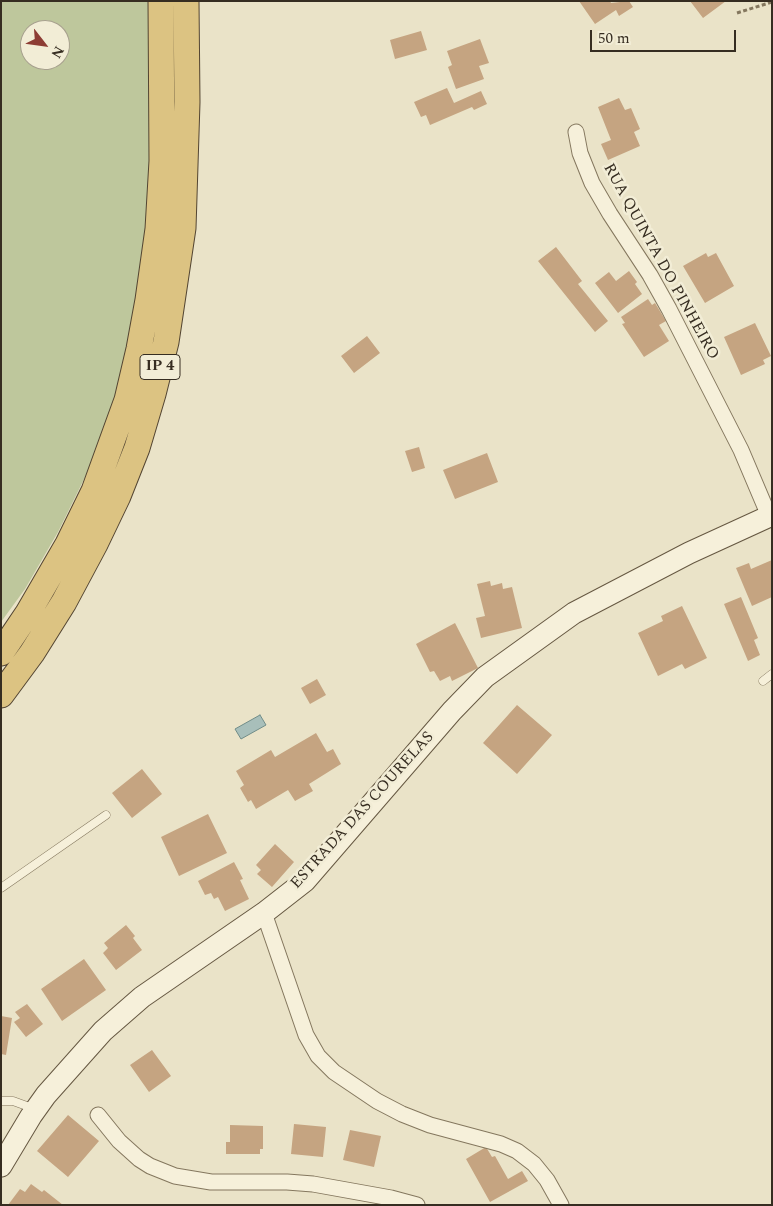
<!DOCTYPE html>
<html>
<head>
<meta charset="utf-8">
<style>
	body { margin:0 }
	#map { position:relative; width:773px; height:1206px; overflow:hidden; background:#eae3c8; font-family:Spectral,serif }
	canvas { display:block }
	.frame { position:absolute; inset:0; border:2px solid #362d21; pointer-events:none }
	.north { position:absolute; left:20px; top:20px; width:50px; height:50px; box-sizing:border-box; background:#f2edd6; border:1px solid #a7a08e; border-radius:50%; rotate:120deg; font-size:14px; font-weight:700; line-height:20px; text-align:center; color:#362d21 }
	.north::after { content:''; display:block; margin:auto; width:18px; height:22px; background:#8d3d34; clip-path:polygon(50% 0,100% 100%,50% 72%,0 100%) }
	.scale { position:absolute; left:590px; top:30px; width:146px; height:22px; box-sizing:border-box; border:2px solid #362d21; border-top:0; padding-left:6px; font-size:15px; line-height:18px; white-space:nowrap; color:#362d21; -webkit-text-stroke:4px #f2edd6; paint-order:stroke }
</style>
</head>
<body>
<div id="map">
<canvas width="773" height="1206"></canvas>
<div class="frame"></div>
<div class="north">N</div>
<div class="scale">50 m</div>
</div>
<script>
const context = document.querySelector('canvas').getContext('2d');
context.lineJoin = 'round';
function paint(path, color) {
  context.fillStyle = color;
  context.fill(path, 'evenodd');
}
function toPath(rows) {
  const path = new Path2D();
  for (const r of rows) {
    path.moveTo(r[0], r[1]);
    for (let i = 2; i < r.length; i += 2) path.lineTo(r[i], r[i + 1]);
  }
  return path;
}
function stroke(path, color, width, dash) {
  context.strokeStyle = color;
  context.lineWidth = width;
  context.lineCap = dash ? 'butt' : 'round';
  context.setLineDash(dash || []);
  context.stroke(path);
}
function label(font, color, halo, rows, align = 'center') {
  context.font = font + ' Spectral,serif';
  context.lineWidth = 5;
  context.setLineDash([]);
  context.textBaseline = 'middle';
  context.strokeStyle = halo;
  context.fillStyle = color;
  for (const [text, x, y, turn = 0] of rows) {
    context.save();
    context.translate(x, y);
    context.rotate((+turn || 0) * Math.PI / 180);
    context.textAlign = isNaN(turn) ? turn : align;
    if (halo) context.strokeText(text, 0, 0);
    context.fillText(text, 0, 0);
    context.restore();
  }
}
paint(toPath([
	[1,1,151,1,152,58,149,193,143,266,130,338,113,403,89,469,58,532,25,589,1,622],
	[30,30,60,30,60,60,30,60]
]), '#bec79c');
const water = toPath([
	[260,715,266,725,241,739,235,729,260,715]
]);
paint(water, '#a8bfba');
stroke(water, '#708c88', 1);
paint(toPath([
	[579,1,610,1,611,3,629,1,633,7,619,16,616,10,595,24],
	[690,1,726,1,703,18],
	[421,31,427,50,395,59,390,40],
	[480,39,489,63,479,66,484,79,456,89,448,67,452,65,447,51],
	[447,88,454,103,481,91,487,104,474,110,472,107,430,125,426,115,421,117,414,102],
	[619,98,625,110,631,108,640,129,634,132,640,146,608,160,601,144,611,140,598,107],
	[556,247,582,281,578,284,608,321,595,332,538,261],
	[706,253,708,257,716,253,734,286,705,303,683,266],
	[629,271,637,282,635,284,642,294,618,313,595,283,609,272,616,281],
	[648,299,652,305,655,303,666,321,659,325,669,341,644,357,622,324,625,323,621,317],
	[755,323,771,356,763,360,765,364,741,375,724,337],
	[367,336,380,353,354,373,341,356],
	[419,447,425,468,412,472,405,451],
	[487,453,498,482,455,499,443,470],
	[772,560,772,597,752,606,736,568,749,563,751,569],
	[490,581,491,586,502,583,503,589,512,587,522,628,481,638,476,618,485,616,477,584],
	[741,597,758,638,754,640,760,655,748,661,724,604],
	[682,606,707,658,685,669,682,664,658,676,638,633,663,621,661,616],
	[455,623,478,668,452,681,450,676,440,681,434,671,430,672,416,644],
	[317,679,326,695,310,704,301,688],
	[517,705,552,735,517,774,483,743],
	[316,733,327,752,333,749,341,764,309,784,313,791,295,801,288,790,256,809,251,800,248,802,240,788,244,785,236,771,271,750,275,757],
	[142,769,162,794,132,818,112,793],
	[208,814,227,853,179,876,161,837],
	[275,844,294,862,272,887,257,874,261,870,256,865],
	[234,862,243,879,240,880,249,899,225,911,218,897,214,899,211,893,205,895,198,881],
	[126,925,135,936,133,938,142,950,116,970,103,953,108,948,104,943],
	[84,959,106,990,62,1021,41,989],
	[27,1004,43,1024,26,1037,14,1022,20,1018,15,1012],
	[1,1016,12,1018,6,1055,1,1054],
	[152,1050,171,1076,149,1092,130,1065],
	[68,1115,99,1141,68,1177,37,1151],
	[294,1124,326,1127,323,1157,291,1154],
	[230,1125,263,1126,263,1149,260,1149,260,1154,226,1154,226,1142,230,1142],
	[350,1130,381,1136,374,1167,343,1160],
	[486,1147,492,1157,495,1156,508,1179,522,1171,528,1181,490,1202,466,1159],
	[31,1184,42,1192,44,1190,63,1205,8,1205,20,1189,25,1192]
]), '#c5a481');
const service = toPath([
	[763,681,772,674],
	[1,888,106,815],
	[1,1101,13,1101,35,1109]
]);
const minor = toPath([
	[576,132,580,153,592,183,610,214,650,275,669,309,741,450,769,516],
	[264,913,306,1035,318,1056,334,1072,377,1101,402,1114,430,1125,501,1144,517,1151,534,1164,547,1180,561,1205],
	[98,1115,119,1141,139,1159,150,1166,175,1176,211,1182,287,1182,313,1184,391,1198,417,1205]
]);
const secondary = toPath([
	[1,1166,31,1116,46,1095,103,1031,142,997,264,913,305,881,452,711,485,677,574,613,689,553,772,515]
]);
const trunk = toPath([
	[1,653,28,613,68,544,94,491,127,400,139,349,148,300,158,229,162,161,161,1],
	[1,695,32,653,64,602,95,544,118,496,137,448,153,394,166,342,183,228,187,102,186,1]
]);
stroke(service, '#84775e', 9);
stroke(minor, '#84775e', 17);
stroke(secondary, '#665842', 23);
stroke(trunk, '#534532', 27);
stroke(toPath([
	[737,13,772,2]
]), '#84775e', 3, [4, 2.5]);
stroke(service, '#f6f0da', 8);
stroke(minor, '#f6f0da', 15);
stroke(secondary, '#f6f0da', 21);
stroke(trunk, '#dcc382', 25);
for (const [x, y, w] of [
	[160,367,40]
]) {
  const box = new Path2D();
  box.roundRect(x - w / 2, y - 12.5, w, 25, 4);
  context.fillStyle = '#f2edd6';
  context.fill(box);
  stroke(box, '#362d21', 1);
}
label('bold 15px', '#362d21', null, [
	["IP 4",160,367]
]);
label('16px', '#362d21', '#f2edd6', [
	["RUA QUINTA DO PINHEIRO",660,262,61],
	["ESTRADA DAS COURELAS",363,811,-48]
]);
</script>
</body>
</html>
